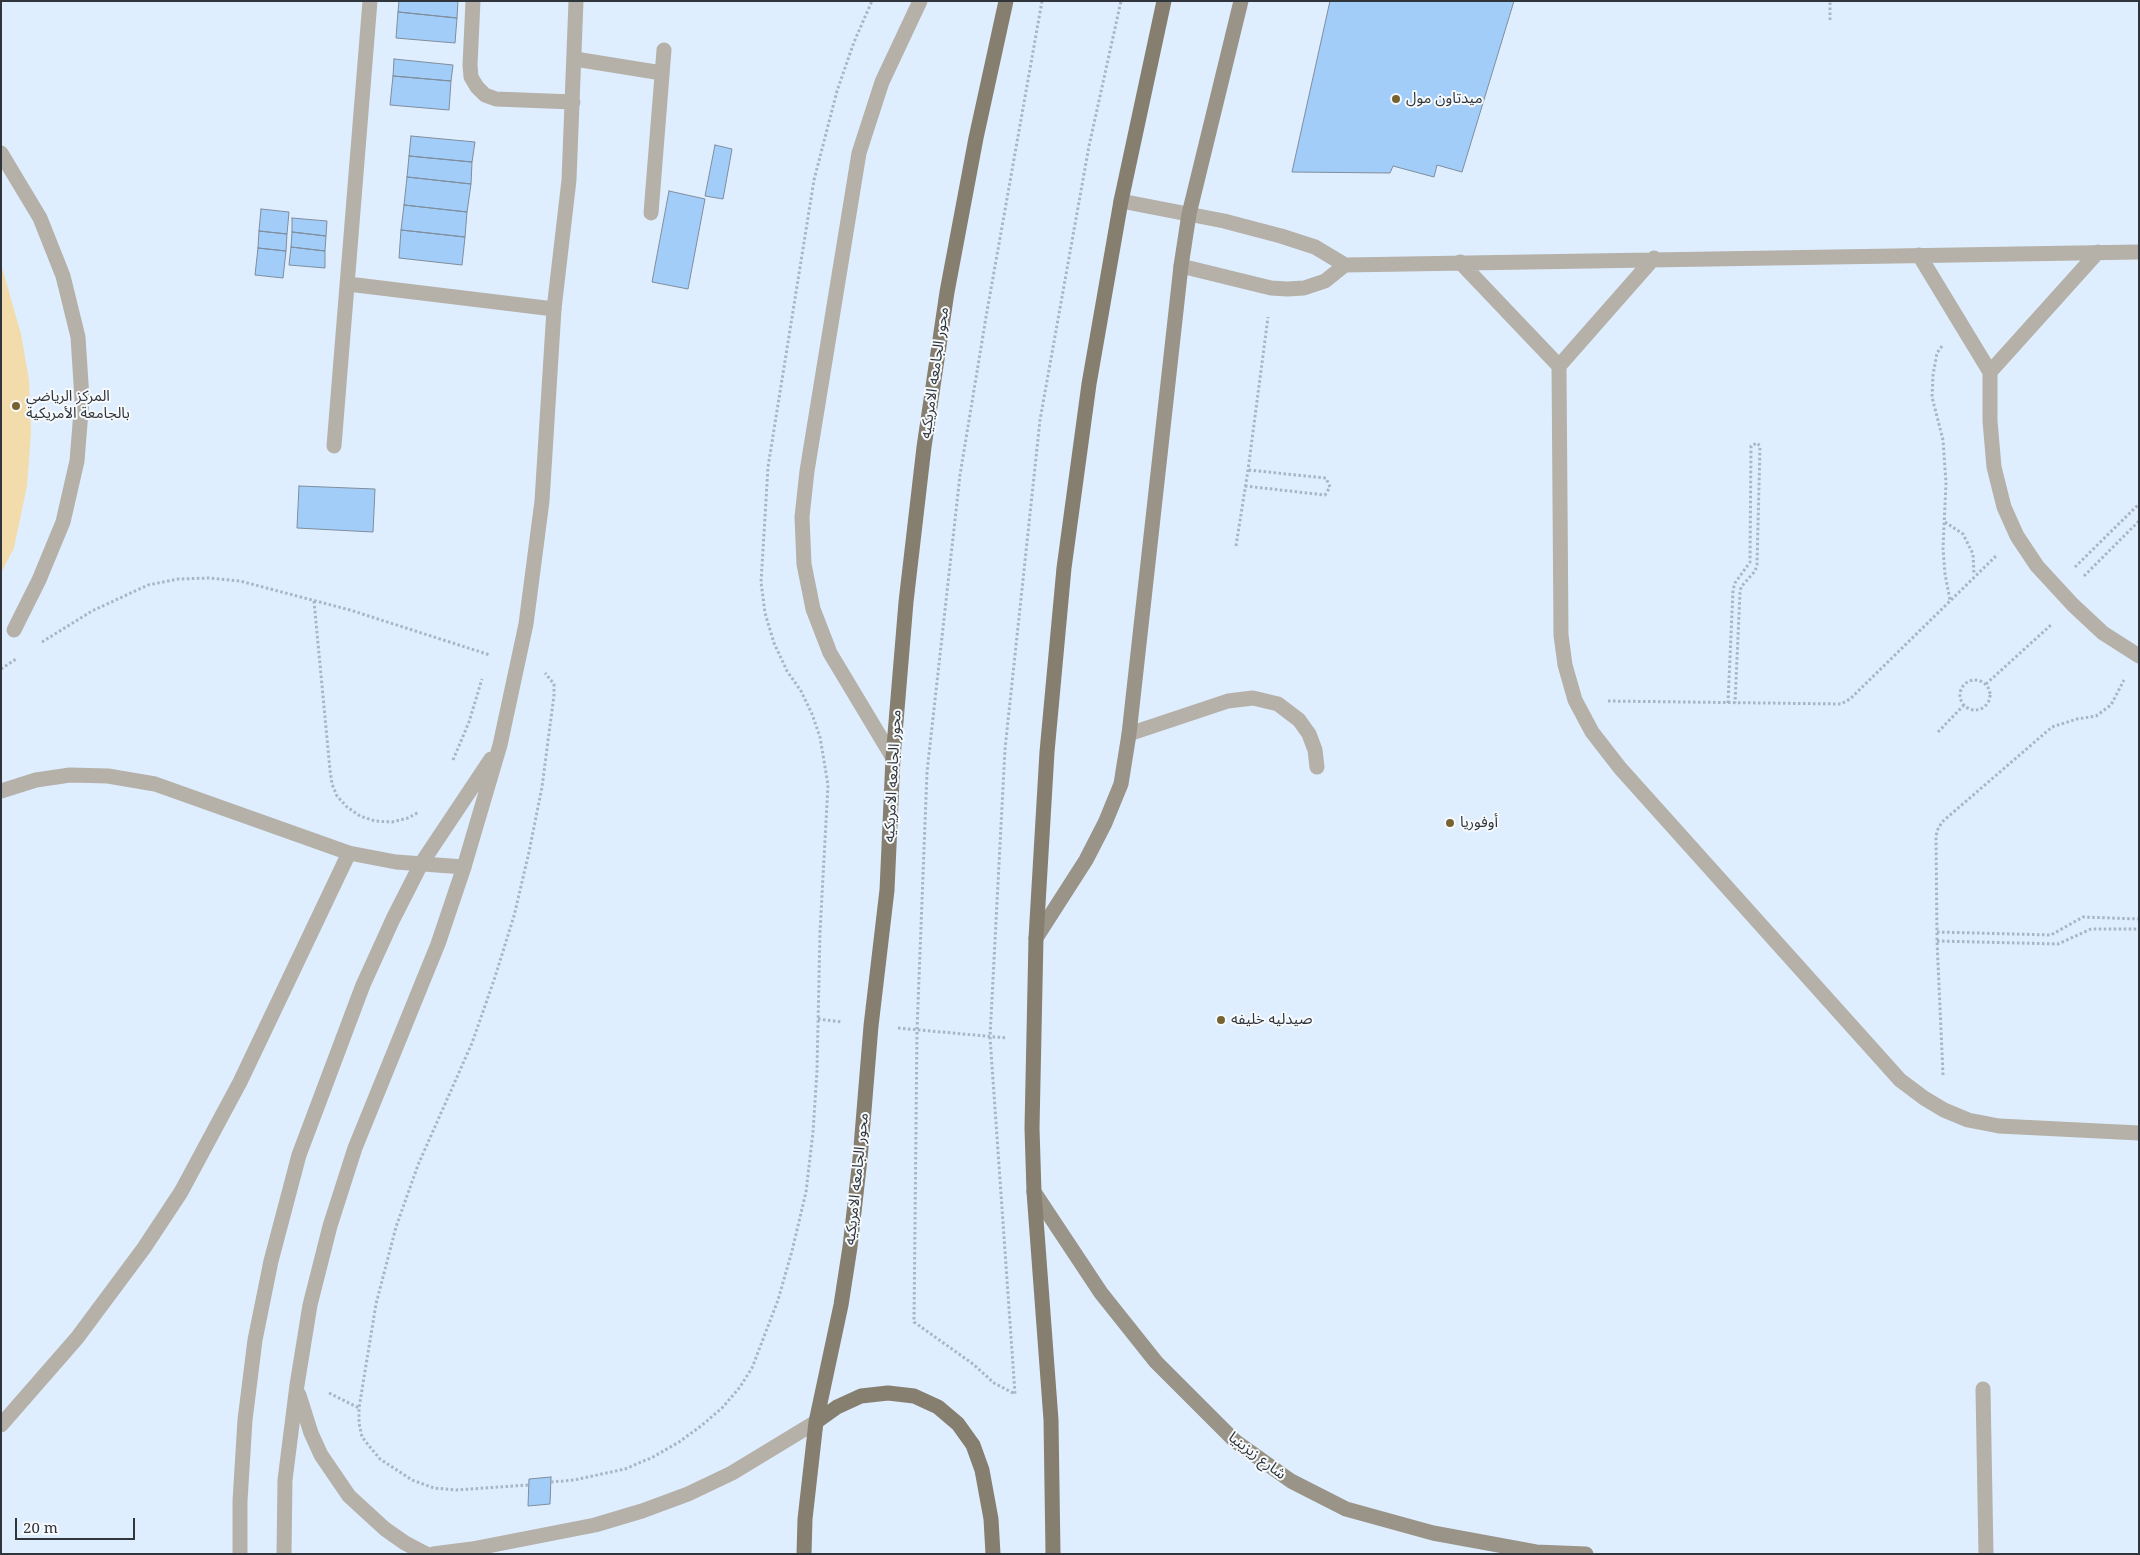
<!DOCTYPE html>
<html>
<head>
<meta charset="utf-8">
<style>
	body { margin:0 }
	#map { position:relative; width:2140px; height:1555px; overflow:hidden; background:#dfeeff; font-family:"Noto Serif",serif }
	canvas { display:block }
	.frame { position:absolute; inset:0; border:2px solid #2f353b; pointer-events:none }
	.scale { position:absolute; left:15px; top:1518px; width:120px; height:22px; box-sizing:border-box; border:2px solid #2f353b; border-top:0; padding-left:6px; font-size:15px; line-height:18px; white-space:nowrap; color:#2f353b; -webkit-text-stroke:4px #f7fafd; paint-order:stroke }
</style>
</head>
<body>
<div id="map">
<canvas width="2140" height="1555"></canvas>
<div class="frame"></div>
<div class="scale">20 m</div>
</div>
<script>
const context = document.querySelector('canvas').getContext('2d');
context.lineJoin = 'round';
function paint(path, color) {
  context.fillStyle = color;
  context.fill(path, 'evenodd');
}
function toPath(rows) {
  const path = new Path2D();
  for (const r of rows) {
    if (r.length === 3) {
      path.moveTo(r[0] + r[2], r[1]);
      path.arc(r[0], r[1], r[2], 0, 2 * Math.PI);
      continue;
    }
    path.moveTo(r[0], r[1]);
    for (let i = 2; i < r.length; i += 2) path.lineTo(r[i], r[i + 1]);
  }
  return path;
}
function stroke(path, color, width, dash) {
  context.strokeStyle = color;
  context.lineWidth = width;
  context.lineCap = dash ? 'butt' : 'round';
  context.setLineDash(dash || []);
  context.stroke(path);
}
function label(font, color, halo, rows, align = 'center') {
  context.font = font + ' "Noto Serif","Noto Sans Arabic",serif';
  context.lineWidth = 4;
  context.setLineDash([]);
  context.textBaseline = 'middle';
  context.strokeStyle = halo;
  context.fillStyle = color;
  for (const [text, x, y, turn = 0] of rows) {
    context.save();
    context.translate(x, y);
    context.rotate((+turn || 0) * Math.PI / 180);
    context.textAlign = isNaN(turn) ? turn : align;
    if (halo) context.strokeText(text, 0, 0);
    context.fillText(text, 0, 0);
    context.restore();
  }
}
paint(toPath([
	[1,264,21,334,29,380,31,433,27,486,14,548,1,573]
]), '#f2dcab');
const building = toPath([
	[399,1,458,1,457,18,398,12,399,1],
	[1330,1,1514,1,1462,172,1437,165,1434,177,1393,166,1390,173,1292,172,1330,1],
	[398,12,457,18,455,43,396,38,398,12],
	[394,59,453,65,451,81,393,76,394,59],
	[393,76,451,81,449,110,390,105,393,76],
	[411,136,475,142,472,162,409,156,411,136],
	[715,145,732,149,723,199,705,196,715,145],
	[409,156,472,162,471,184,407,177,409,156],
	[407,177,471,184,467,212,404,205,407,177],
	[669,191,705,199,688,289,652,282,669,191],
	[404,205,467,212,465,237,401,230,404,205],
	[261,209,289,212,287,234,259,231,261,209],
	[292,218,327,221,326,236,292,232,292,218],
	[401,230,465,237,462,265,399,258,401,230],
	[259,231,287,234,286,251,258,248,259,231],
	[292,232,326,236,325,251,291,247,292,232],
	[291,247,325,251,325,268,289,265,291,247],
	[258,248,286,251,283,278,255,275,258,248],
	[299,486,375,489,373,532,297,528,299,486],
	[551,1477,550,1504,528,1506,529,1479,551,1477]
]);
paint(building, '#a2cdf8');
stroke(building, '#7f8d9c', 1);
stroke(toPath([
	[1042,1,986,317,960,475,927,772,917,1030,914,1322,973,1364,994,1383,1015,1394,990,1037,1005,749,1040,420,1089,146,1121,1],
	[1830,20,1830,1],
	[1942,346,1937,353,1933,375,1932,397,1943,440,1946,483,1943,548,1945,574,1950,600],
	[1245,486,1325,495,1330,487,1326,478,1248,470],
	[1945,522,1963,534,1973,554,1974,575],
	[1236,546,1248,470,1268,317],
	[2075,567,2139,504],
	[2084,576,2139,521],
	[314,601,330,770,332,784,337,796,347,807,360,816,375,821,392,822,408,818,419,812],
	[42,642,92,611,148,585,178,579,209,578,240,581,350,610,490,655],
	[1,669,16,659],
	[1975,695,15],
	[1986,684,2052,624],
	[1608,701,1841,704,1850,699,1997,555],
	[1728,703,1733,590,1735,583,1750,562,1751,446,1757,443,1760,446,1757,565,1755,571,1741,587,1740,593,1735,703],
	[1938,732,1964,705],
	[453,760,469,722,482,679],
	[1937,932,2051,935,2083,917,2139,919],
	[1937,941,2058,944,2091,929,2139,929],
	[818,1019,842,1022],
	[898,1028,1007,1038],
	[1943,1075,1937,941,1936,836,1938,829,1942,822,2052,727,2077,719,2096,716,2111,705,2124,680],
	[329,1393,359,1408],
	[551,1482,574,1480,625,1469,653,1457,679,1442,701,1426,722,1408,740,1387,752,1368,778,1300,792,1251,806,1192,813,1132,817,1071,820,932,828,785,820,737,812,714,801,691,787,671,774,643,765,613,761,582,763,550,768,467,814,180,837,91,854,42,872,1],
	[528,1485,456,1490,434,1488,412,1480,380,1459,370,1447,362,1437,359,1423,359,1408,376,1304,396,1227,418,1165,472,1043,494,980,514,916,529,852,542,787,554,695,554,684,545,673]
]), '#a9b5c3', 3, [2.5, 2.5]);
stroke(toPath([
	[473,1,470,65,471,77,477,87,485,95,496,99,573,102],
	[575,59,662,73],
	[1,153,40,218,63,276,78,337,82,399,77,461,63,522,39,580,14,630],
	[651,213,664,50],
	[348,284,554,309],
	[334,446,370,1],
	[1129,734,1228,701,1253,698,1278,704,1299,720,1309,734,1315,750,1317,767],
	[893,758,830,653,813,609,804,564,802,517,807,471,859,153,882,82,920,1],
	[1,791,36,780,70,775,108,776,155,784,349,853,396,862,464,867],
	[1983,1389,1986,1554],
	[1,1425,77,1338,144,1248,181,1192,240,1082,349,853]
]), '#b5b1a8', 15);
stroke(toPath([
	[1121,201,1224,221,1281,236,1315,247,1345,265,2139,252],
	[1919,255,1990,372,1990,421,1994,467,2004,507,2017,536,2037,566,2073,605,2103,633,2139,656],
	[1654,258,1559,366,1561,635,1565,665,1575,700,1592,732,1620,768,1900,1080,1924,1098,1944,1110,1968,1120,1999,1126,2139,1133],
	[1460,262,1559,366],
	[1181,266,1271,288,1287,289,1304,288,1325,281,1345,265],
	[1990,372,2098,252],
	[299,1395,311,1433,321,1455,349,1496,385,1529,405,1543,426,1554],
	[240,1554,240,1501,245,1420,255,1340,271,1261,299,1155,363,985,393,919,421,864,491,759],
	[284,1554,285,1480,297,1385,310,1305,330,1226,355,1148,438,944,464,867,500,745,526,624,542,501,554,309,569,180,576,1],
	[433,1554,472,1549,595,1525,642,1511,688,1494,732,1473,816,1422]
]), '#b5b1a8', 15);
stroke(toPath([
	[1036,938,1086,860,1105,823,1121,784,1129,734,1181,266,1189,214,1241,1],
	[1034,1192,1101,1293,1156,1362,1235,1441,1291,1481,1346,1509,1433,1533,1536,1552,1586,1554]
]), '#999487', 15);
stroke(toPath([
	[816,1422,837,1407,861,1396,888,1393,914,1396,938,1407,958,1424,973,1445,982,1470,991,1519,993,1554],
	[804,1554,805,1519,816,1422,841,1305,850,1247,860,1159,871,1026,887,890,893,758,906,602,924,447,947,292,976,138,1006,1],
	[1053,1554,1051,1420,1034,1192,1032,1128,1036,938,1047,752,1064,568,1089,384,1121,201,1164,1]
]), '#867f70', 15);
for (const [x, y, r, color] of [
	[1396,99,5,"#776231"],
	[16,406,5,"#776231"],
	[1450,823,5,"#776231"],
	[1221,1020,5,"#776231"]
]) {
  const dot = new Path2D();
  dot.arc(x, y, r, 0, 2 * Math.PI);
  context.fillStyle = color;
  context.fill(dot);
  stroke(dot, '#f7fafd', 2);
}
label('15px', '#2f353b', '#f7fafd', [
	["ميدتاون مول",1406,99],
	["المركز الرياضي",26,397],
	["بالجامعة الأمريكية",26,414],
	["أوفوريا",1460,823],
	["صيدليه خليفه",1231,1020]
], 'left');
label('15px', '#2f353b', '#f7fafd', [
	["محور الجامعه الامريكيه",935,373,-82],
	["محور الجامعه الامريكيه",893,776,-87],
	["محور الجامعه الامريكيه",857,1179,-84],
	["شارع زيزينيا",1257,1456,37]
]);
</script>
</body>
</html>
